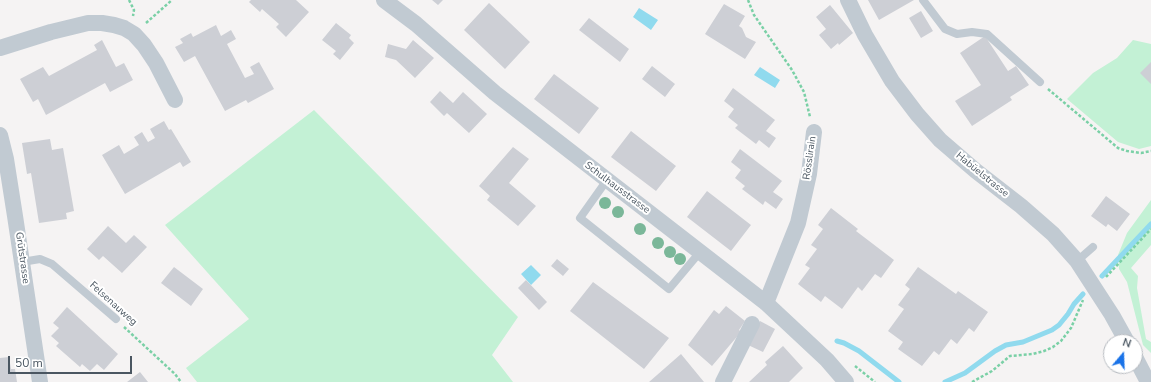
<!DOCTYPE html>
<html>
<head>
<meta charset="utf-8">
<style>
	body { margin:0 }
	#map { position:relative; width:1151px; height:382px; overflow:hidden; background:#f5f3f3; font-family:"Nunito Sans",sans-serif }
	canvas { display:block }
	.north { position:absolute; left:1103px; top:334px; width:40px; height:40px; box-sizing:border-box; background:#fff; border:1px solid #b7bbc0; border-radius:50%; rotate:19deg; font-size:11px; font-weight:700; line-height:16px; text-align:center; color:#4a5661 }
	.north::after { content:''; display:block; margin:auto; width:14px; height:18px; background:#1a73e8; clip-path:polygon(50% 0,100% 100%,50% 72%,0 100%) }
	.scale { position:absolute; left:8px; top:356px; width:124px; height:18px; box-sizing:border-box; border:2px solid #4a5661; border-top:0; padding-left:5px; font-size:12px; line-height:14px; white-space:nowrap; color:#4a5661; -webkit-text-stroke:3px #fff; paint-order:stroke }
</style>
</head>
<body>
<div id="map">
<canvas width="1151" height="382"></canvas>
<div class="north">N</div>
<div class="scale">50 m</div>
</div>
<script>
const context = document.querySelector('canvas').getContext('2d');
context.lineJoin = 'round';
function paint(path, color) {
  context.fillStyle = color;
  context.fill(path, 'evenodd');
}
function toPath(rows) {
  const path = new Path2D();
  for (const r of rows) {
    path.moveTo(r[0], r[1]);
    for (let i = 2; i < r.length; i += 2) path.lineTo(r[i], r[i + 1]);
  }
  return path;
}
function stroke(path, color, width, dash) {
  context.strokeStyle = color;
  context.lineWidth = width;
  context.lineCap = dash ? 'butt' : 'round';
  context.setLineDash(dash || []);
  context.stroke(path);
}
function label(font, color, halo, rows, align = 'center') {
  context.font = font + ' "Nunito Sans",sans-serif';
  context.lineWidth = 4;
  context.setLineDash([]);
  context.textBaseline = 'middle';
  context.strokeStyle = halo;
  context.fillStyle = color;
  for (const [text, x, y, turn = 0] of rows) {
    context.save();
    context.translate(x, y);
    context.rotate((+turn || 0) * Math.PI / 180);
    context.textAlign = isNaN(turn) ? turn : align;
    if (halo) context.strokeText(text, 0, 0);
    context.fillText(text, 0, 0);
    context.restore();
  }
}
paint(toPath([
	[1133,40,1151,44,1151,146,1139,149,1118,142,1067,99,1093,73,1117,58],
	[314,110,518,317,492,355,513,382,197,382,186,368,249,319,165,225],
	[1151,200,1151,245,1131,268,1138,276,1137,288,1146,339,1151,342,1151,353,1143,345,1127,282,1119,269,1118,255,1127,233]
]), '#c3f1d5');
paint(toPath([
	[639,8,658,20,651,30,633,17],
	[760,67,780,80,775,88,754,75],
	[531,265,541,275,531,285,521,274]
]), '#90daee');
stroke(toPath([
	[1102,276,1151,224],
	[837,341,844,343,859,351,899,382],
	[945,382,965,373,995,351,1006,345,1023,342,1052,330,1059,325,1068,314,1074,304,1083,294]
]), '#90daee', 5);
paint(toPath([
	[251,0,296,0,309,12,286,37,276,27,279,24,262,9,260,12,249,2],
	[432,0,443,0,438,5],
	[868,0,914,0,879,20],
	[489,3,530,42,505,69,464,30],
	[724,4,745,16,739,26,742,28,746,37,756,42,745,59,705,34],
	[830,5,853,33,839,45,838,43,831,49,819,35,826,29,816,17],
	[921,11,933,31,921,38,909,18],
	[589,18,629,49,620,62,579,30],
	[336,23,351,35,349,38,354,43,340,60,333,54,336,51,322,40],
	[216,25,221,36,231,30,236,39,227,44,245,78,254,74,250,67,259,62,274,89,248,103,246,100,225,111,195,56,184,62,175,47,183,43,180,39,191,33,193,37],
	[985,36,1008,71,1016,66,1029,85,1010,97,1012,100,972,126,955,101,981,85,960,53],
	[102,40,116,67,124,63,133,80,110,92,105,83,46,115,38,99,33,102,20,79,43,67,49,76,97,50,94,45],
	[413,40,434,58,415,78,396,60,385,57,388,44,406,49],
	[1151,62,1151,84,1140,73],
	[652,66,675,84,665,97,642,79],
	[554,74,599,108,579,134,534,99],
	[733,88,775,120,766,131,776,138,769,148,759,140,756,144,735,128,738,125,728,117,734,109,724,101],
	[440,91,453,103,463,92,487,114,469,133,447,113,444,116,430,102],
	[164,121,169,130,171,129,191,162,183,167,180,162,125,194,102,155,119,145,124,154,139,145,134,137,142,132,148,142,155,138,150,129],
	[631,131,676,166,656,191,611,157],
	[50,139,52,150,63,148,74,211,66,213,67,219,39,223,31,173,27,174,22,143],
	[513,147,529,159,509,183,536,206,518,226,487,200,490,196,479,186],
	[740,149,782,181,773,192,783,199,776,209,765,201,763,205,742,189,745,186,735,178,741,170,731,162],
	[707,191,751,225,731,251,687,217],
	[1106,196,1130,214,1117,231,1108,224,1106,227,1091,216],
	[831,208,858,229,856,231,894,260,881,278,875,274,862,291,858,287,842,309,825,296,821,302,798,284,810,268,805,265,817,249,811,245,823,229,818,225],
	[108,226,126,243,134,235,147,247,122,273,103,256,99,260,87,249],
	[557,259,569,269,563,276,551,266],
	[174,267,203,289,191,306,161,283],
	[918,267,956,294,958,291,988,312,974,332,969,328,957,344,951,339,939,355,934,351,922,366,898,349,903,342,888,331,904,309,898,305,910,289,905,285],
	[526,280,547,302,539,310,518,288],
	[593,282,669,338,644,369,570,311],
	[726,306,745,321,739,330,741,332,712,366,688,345,714,310,719,314],
	[67,307,118,354,104,370,97,364,90,371,82,364,80,367,56,346,59,343,51,336,59,328,53,323],
	[760,321,775,329,763,352,748,345],
	[783,346,803,368,789,382,749,382,767,365,765,362],
	[681,354,704,382,649,382],
	[9,357,11,369,15,369,17,382,0,382,0,358],
	[140,372,148,382,127,382]
]), '#cdcfd5');
stroke(toPath([
	[129,0,134,10,133,16],
	[748,0,754,15,792,70,804,92,810,117],
	[146,23,172,0],
	[1048,89,1118,148,1127,151,1141,153,1151,151],
	[1106,277,1151,229],
	[124,327,175,374,181,382],
	[855,366,875,382],
	[972,382,992,371,1010,356,1033,354,1044,351,1053,347,1061,341,1071,328,1083,300]
]), '#7ad0a6', 2.5, [3, 2]);
stroke(toPath([
	[923,0,945,29,957,34,972,32,987,34,1040,82],
	[607,180,580,218,669,289,700,252],
	[1077,261,1093,247],
	[22,262,40,259,52,264,116,319]
]), '#c1cad2', 8);
stroke(toPath([
	[384,0,416,24,495,93,766,303,827,360,846,382],
	[848,0,865,35,892,81,917,114,940,140,976,171,1021,206,1053,234,1077,261,1112,315,1127,342],
	[0,48,51,32,88,23,102,23,114,25,124,28,134,34,144,45,156,63,175,100],
	[0,135,6,159,15,216,40,382],
	[766,303,798,223,809,174,814,132],
	[1135,357,1148,382],
	[723,382,752,324]
]), '#c1cad2', 16);
context.fillStyle = '#7bb799';
for (const [x, y] of [
	[605,203],
	[618,212],
	[640,229],
	[658,243],
	[670,252],
	[680,259]
]) {
  context.beginPath();
  context.arc(x, y, 6, 0, 2 * Math.PI);
  context.fill();
}
label('10px', '#4a5661', '#fff', [
	["Rösslirain",810,158,-82],
	["Habüelstrasse",982,175,39],
	["Schulhausstrasse",617,188,37],
	["Grütstrasse",22,258,82],
	["Felsenauweg",113,304,42]
]);
</script>
</body>
</html>
